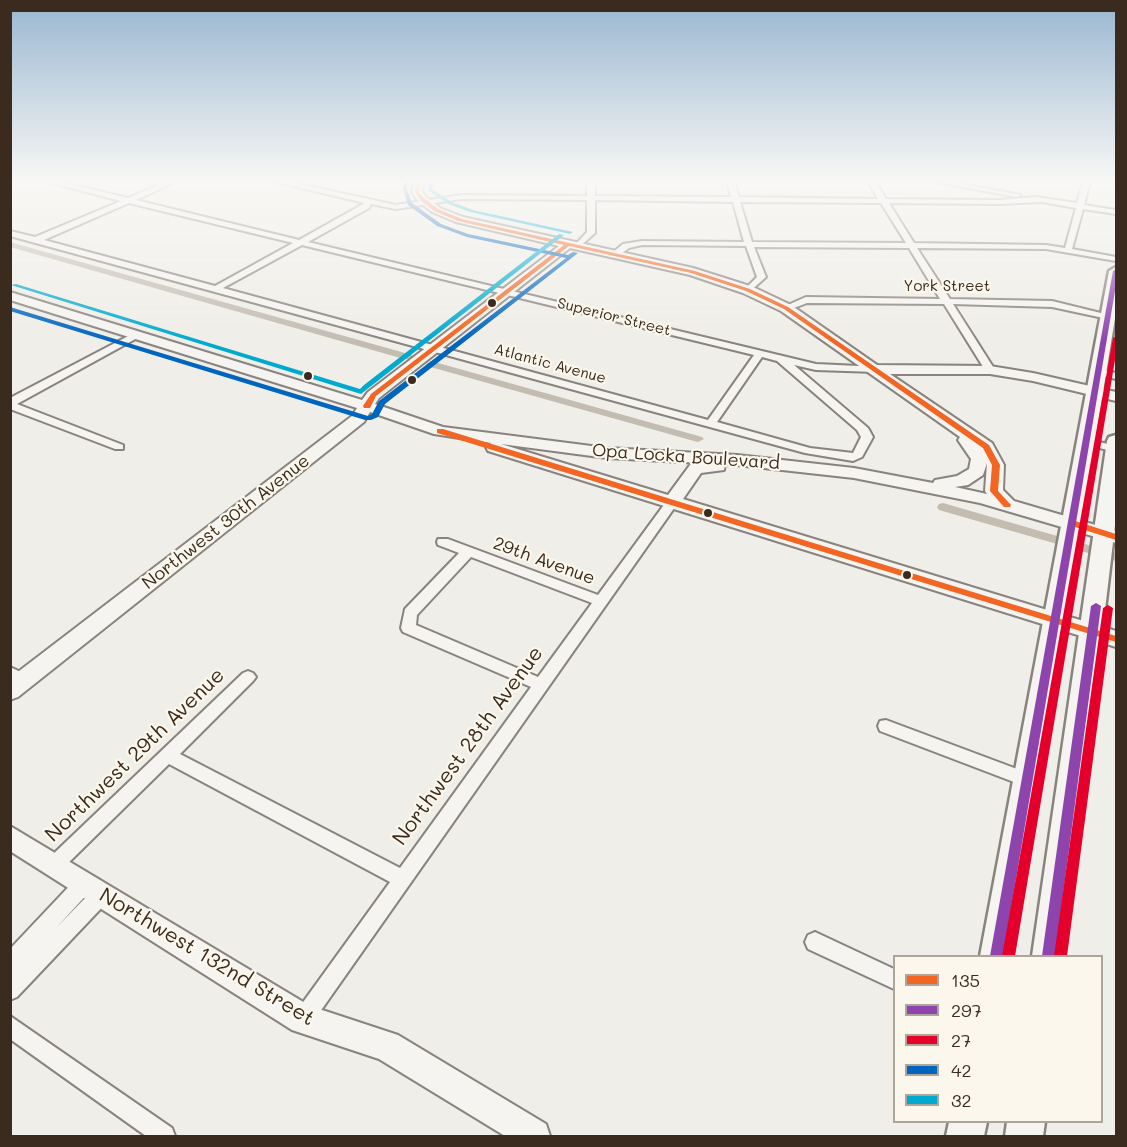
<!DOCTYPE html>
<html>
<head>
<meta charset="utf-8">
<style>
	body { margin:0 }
	#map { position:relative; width:1127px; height:1147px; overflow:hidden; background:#f0eee8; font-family:Mali,sans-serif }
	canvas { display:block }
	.frame { position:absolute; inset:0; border:12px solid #3b2a1e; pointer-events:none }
	.legend { position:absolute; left:893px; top:955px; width:210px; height:168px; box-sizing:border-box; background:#fbf7ec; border:2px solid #aea59a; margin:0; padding:8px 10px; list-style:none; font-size:18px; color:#3b2a1e }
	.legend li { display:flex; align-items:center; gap:12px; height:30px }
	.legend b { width:30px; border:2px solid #aea59a }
</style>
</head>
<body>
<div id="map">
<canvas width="1127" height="1147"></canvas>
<div class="frame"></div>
<ul class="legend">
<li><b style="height:8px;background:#f26522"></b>135</li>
<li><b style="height:8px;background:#8e44ad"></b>297</li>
<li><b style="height:8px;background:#e4002b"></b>27</li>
<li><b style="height:8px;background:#0065bd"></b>42</li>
<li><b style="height:8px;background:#00a9ce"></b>32</li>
</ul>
</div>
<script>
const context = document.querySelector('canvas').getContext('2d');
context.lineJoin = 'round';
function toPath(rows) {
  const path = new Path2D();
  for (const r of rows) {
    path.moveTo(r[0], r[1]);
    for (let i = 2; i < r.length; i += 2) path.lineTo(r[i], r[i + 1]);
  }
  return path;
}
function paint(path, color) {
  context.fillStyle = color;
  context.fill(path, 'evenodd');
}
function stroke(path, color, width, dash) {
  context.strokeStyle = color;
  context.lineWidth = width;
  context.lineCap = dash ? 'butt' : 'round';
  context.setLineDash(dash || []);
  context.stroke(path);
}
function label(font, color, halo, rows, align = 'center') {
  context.font = font + ' Mali,sans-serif';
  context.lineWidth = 4.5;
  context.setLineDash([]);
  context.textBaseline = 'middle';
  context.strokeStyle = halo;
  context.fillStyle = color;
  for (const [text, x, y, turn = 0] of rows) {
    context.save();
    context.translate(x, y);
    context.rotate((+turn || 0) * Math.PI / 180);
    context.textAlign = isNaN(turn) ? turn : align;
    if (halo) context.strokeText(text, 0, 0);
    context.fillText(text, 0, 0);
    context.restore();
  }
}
paint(toPath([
	[10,242,412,355,413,357,412,359,404,359,10,247,10,242],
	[431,361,702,437,704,439,698,442,694,441,427,366,426,364,431,361],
	[943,503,1116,553,1116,561,939,510,937,507,939,504,943,503]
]), '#c2bcb1');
const street = toPath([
	[44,181,57,181,128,198,168,181,178,181,136,200,299,240,365,203,271,181,285,181,396,205,461,195,587,196,587,181,595,181,595,196,731,197,727,181,734,181,739,197,878,199,868,181,875,181,886,199,999,200,1036,197,1077,203,1083,181,1090,181,1084,205,1116,210,1116,214,1083,209,1072,249,1116,257,1116,261,1046,249,917,248,950,299,1052,301,1113,316,1108,319,1052,307,953,304,995,370,990,373,985,370,944,304,807,303,786,311,781,308,806,297,940,299,909,248,754,247,766,277,748,293,744,290,757,277,746,246,642,245,629,248,618,256,611,254,623,244,642,241,744,242,733,202,595,200,595,233,578,248,574,246,587,232,587,200,461,199,396,209,371,204,369,208,308,242,816,364,880,367,880,371,876,372,816,370,794,365,868,428,873,437,862,457,853,461,805,453,10,236,10,231,35,237,121,201,44,181],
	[740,202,881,203,906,243,752,242,740,202],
	[1042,202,1076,208,1065,248,1046,245,914,243,889,203,999,204,1042,202],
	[129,203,293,243,215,286,44,240,129,203],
	[302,245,754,355,708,420,223,288,302,245],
	[762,357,777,361,857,430,861,437,853,453,810,448,717,422,762,357],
	[930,181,947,181,1021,195,1017,197,930,181],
	[136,332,139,333,139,337,17,404,123,445,123,449,115,449,10,409,10,398,136,332],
	[1099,369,1116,373,1116,379,1095,374,1094,372,1099,369],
	[1087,439,1116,446,1116,452,1083,444,1083,440,1087,439],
	[673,497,679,501,677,504,310,1026,303,1029,296,1026,293,1019,296,1012,390,882,169,764,60,871,54,873,48,871,45,865,48,859,243,673,248,671,253,673,256,677,253,681,180,754,400,868,531,687,403,632,401,628,405,609,459,553,438,545,437,542,438,539,448,539,598,595,669,498,673,497],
	[471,557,592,603,538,677,416,625,417,615,471,557],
	[10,667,29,676,32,680,29,684,24,686,10,680,10,667],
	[886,720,1033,775,1035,780,1033,785,1027,787,880,731,878,726,880,721,886,720],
	[84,875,91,878,93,884,91,890,56,928,94,889,101,886,108,889,110,895,108,901,17,997,10,1000,10,975,12,973,10,974,10,949,77,878,84,875],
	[815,932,894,969,894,989,808,949,805,942,808,935,815,932],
	[10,1016,172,1128,175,1136,146,1136,10,1039,10,1016]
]);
const secondary = toPath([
	[414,181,424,181,422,192,426,197,440,208,463,217,693,268,753,287,791,305,877,365,990,366,1033,373,1116,392,1116,401,1033,381,990,374,890,374,992,443,1004,465,1003,490,1014,501,1116,531,1116,543,980,503,854,478,737,465,725,464,724,470,701,473,683,499,1116,631,1116,647,488,451,486,447,491,443,434,434,370,412,364,422,18,697,10,700,10,678,352,416,357,408,10,300,10,292,362,400,368,392,559,246,456,222,432,212,418,201,412,192,414,181],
	[570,248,690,275,743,293,781,311,960,437,958,440,971,459,969,469,957,476,935,480,933,483,854,468,737,455,607,448,443,427,375,404,379,398,570,248],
	[501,444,607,458,702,463,690,465,668,495,501,444],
	[987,463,985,491,987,494,955,487,968,485,983,475,987,463],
	[10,826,310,1006,398,1035,546,1124,550,1136,505,1136,379,1059,292,1030,10,851,10,826]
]);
const primary = toPath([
	[1116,267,1116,312,1012,956,980,956,1109,271,1116,267],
	[1116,435,1116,517,1064,956,1032,956,1107,441,1109,437,1116,435],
	[949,1122,987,1122,984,1136,946,1136,949,1122],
	[1007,1122,1045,1122,1043,1136,1005,1136,1007,1122]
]);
stroke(street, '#88837e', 4);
stroke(secondary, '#88837e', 4);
stroke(primary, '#88837e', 5);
paint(street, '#f5f4f0');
paint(secondary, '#f5f4f0');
paint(primary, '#f5f4f0');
paint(toPath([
	[417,181,421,181,419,192,424,198,438,209,462,219,695,271,750,289,788,307,989,445,1000,465,998,491,1011,505,1010,507,1004,507,990,491,992,465,983,448,784,309,746,291,691,273,569,246,376,396,370,408,364,408,363,406,371,394,564,245,458,221,434,211,420,200,415,192,417,181],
	[437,429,443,429,1116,636,1116,642,437,433,437,429],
	[1072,520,1116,534,1116,540,1069,525,1068,523,1072,520]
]), '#f26522');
paint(toPath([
	[1116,269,1116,285,1003,956,990,956,1113,271,1116,269],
	[1096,603,1101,606,1055,956,1042,956,1091,606,1096,603]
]), '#8e44ad');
paint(toPath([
	[1116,336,1116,354,1015,956,1002,956,1113,338,1116,336],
	[1108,605,1113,608,1067,956,1054,956,1103,608,1108,605]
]), '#e4002b');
paint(toPath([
	[404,181,408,181,407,189,412,203,441,224,468,234,568,255,573,252,578,253,385,404,378,417,371,420,365,420,10,311,10,307,368,416,372,414,379,401,566,258,467,237,437,226,408,205,403,189,404,181]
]), '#0065bd');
paint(toPath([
	[429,183,433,184,432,189,452,202,473,210,573,232,570,234,470,212,448,204,428,190,429,183],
	[559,234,564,235,361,394,11,285,16,284,360,389,364,385,559,234]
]), '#00a9ce');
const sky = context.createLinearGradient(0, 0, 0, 342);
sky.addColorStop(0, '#99b7d2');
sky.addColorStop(0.53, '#f8f7f5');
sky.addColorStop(1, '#f8f7f500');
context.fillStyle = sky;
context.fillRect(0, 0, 1127, 342);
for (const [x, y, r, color] of [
	[492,303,5,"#3b2a1e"],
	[308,376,5,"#3b2a1e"],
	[412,380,5,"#3b2a1e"],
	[708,513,5,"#3b2a1e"],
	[907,575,5,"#3b2a1e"]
]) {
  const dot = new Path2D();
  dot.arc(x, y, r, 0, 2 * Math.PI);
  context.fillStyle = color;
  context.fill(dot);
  stroke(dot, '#fbf7ec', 2);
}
label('15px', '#3b2a1e', '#fbf7ec', [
	["York Street",947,286],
	["Superior Street",614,317,14],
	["Atlantic Avenue",550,364,15]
]);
label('18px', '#3b2a1e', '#fbf7ec', [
	["Opa Locka Boulevard",686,457,4],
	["Northwest 30th Avenue",226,522,-38],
	["29th Avenue",544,561,20]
]);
label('21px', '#3b2a1e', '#fbf7ec', [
	["Northwest 28th Avenue",468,746,-54],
	["Northwest 29th Avenue",135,755,-44],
	["Northwest 132nd Street",207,957,31]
]);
</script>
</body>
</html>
